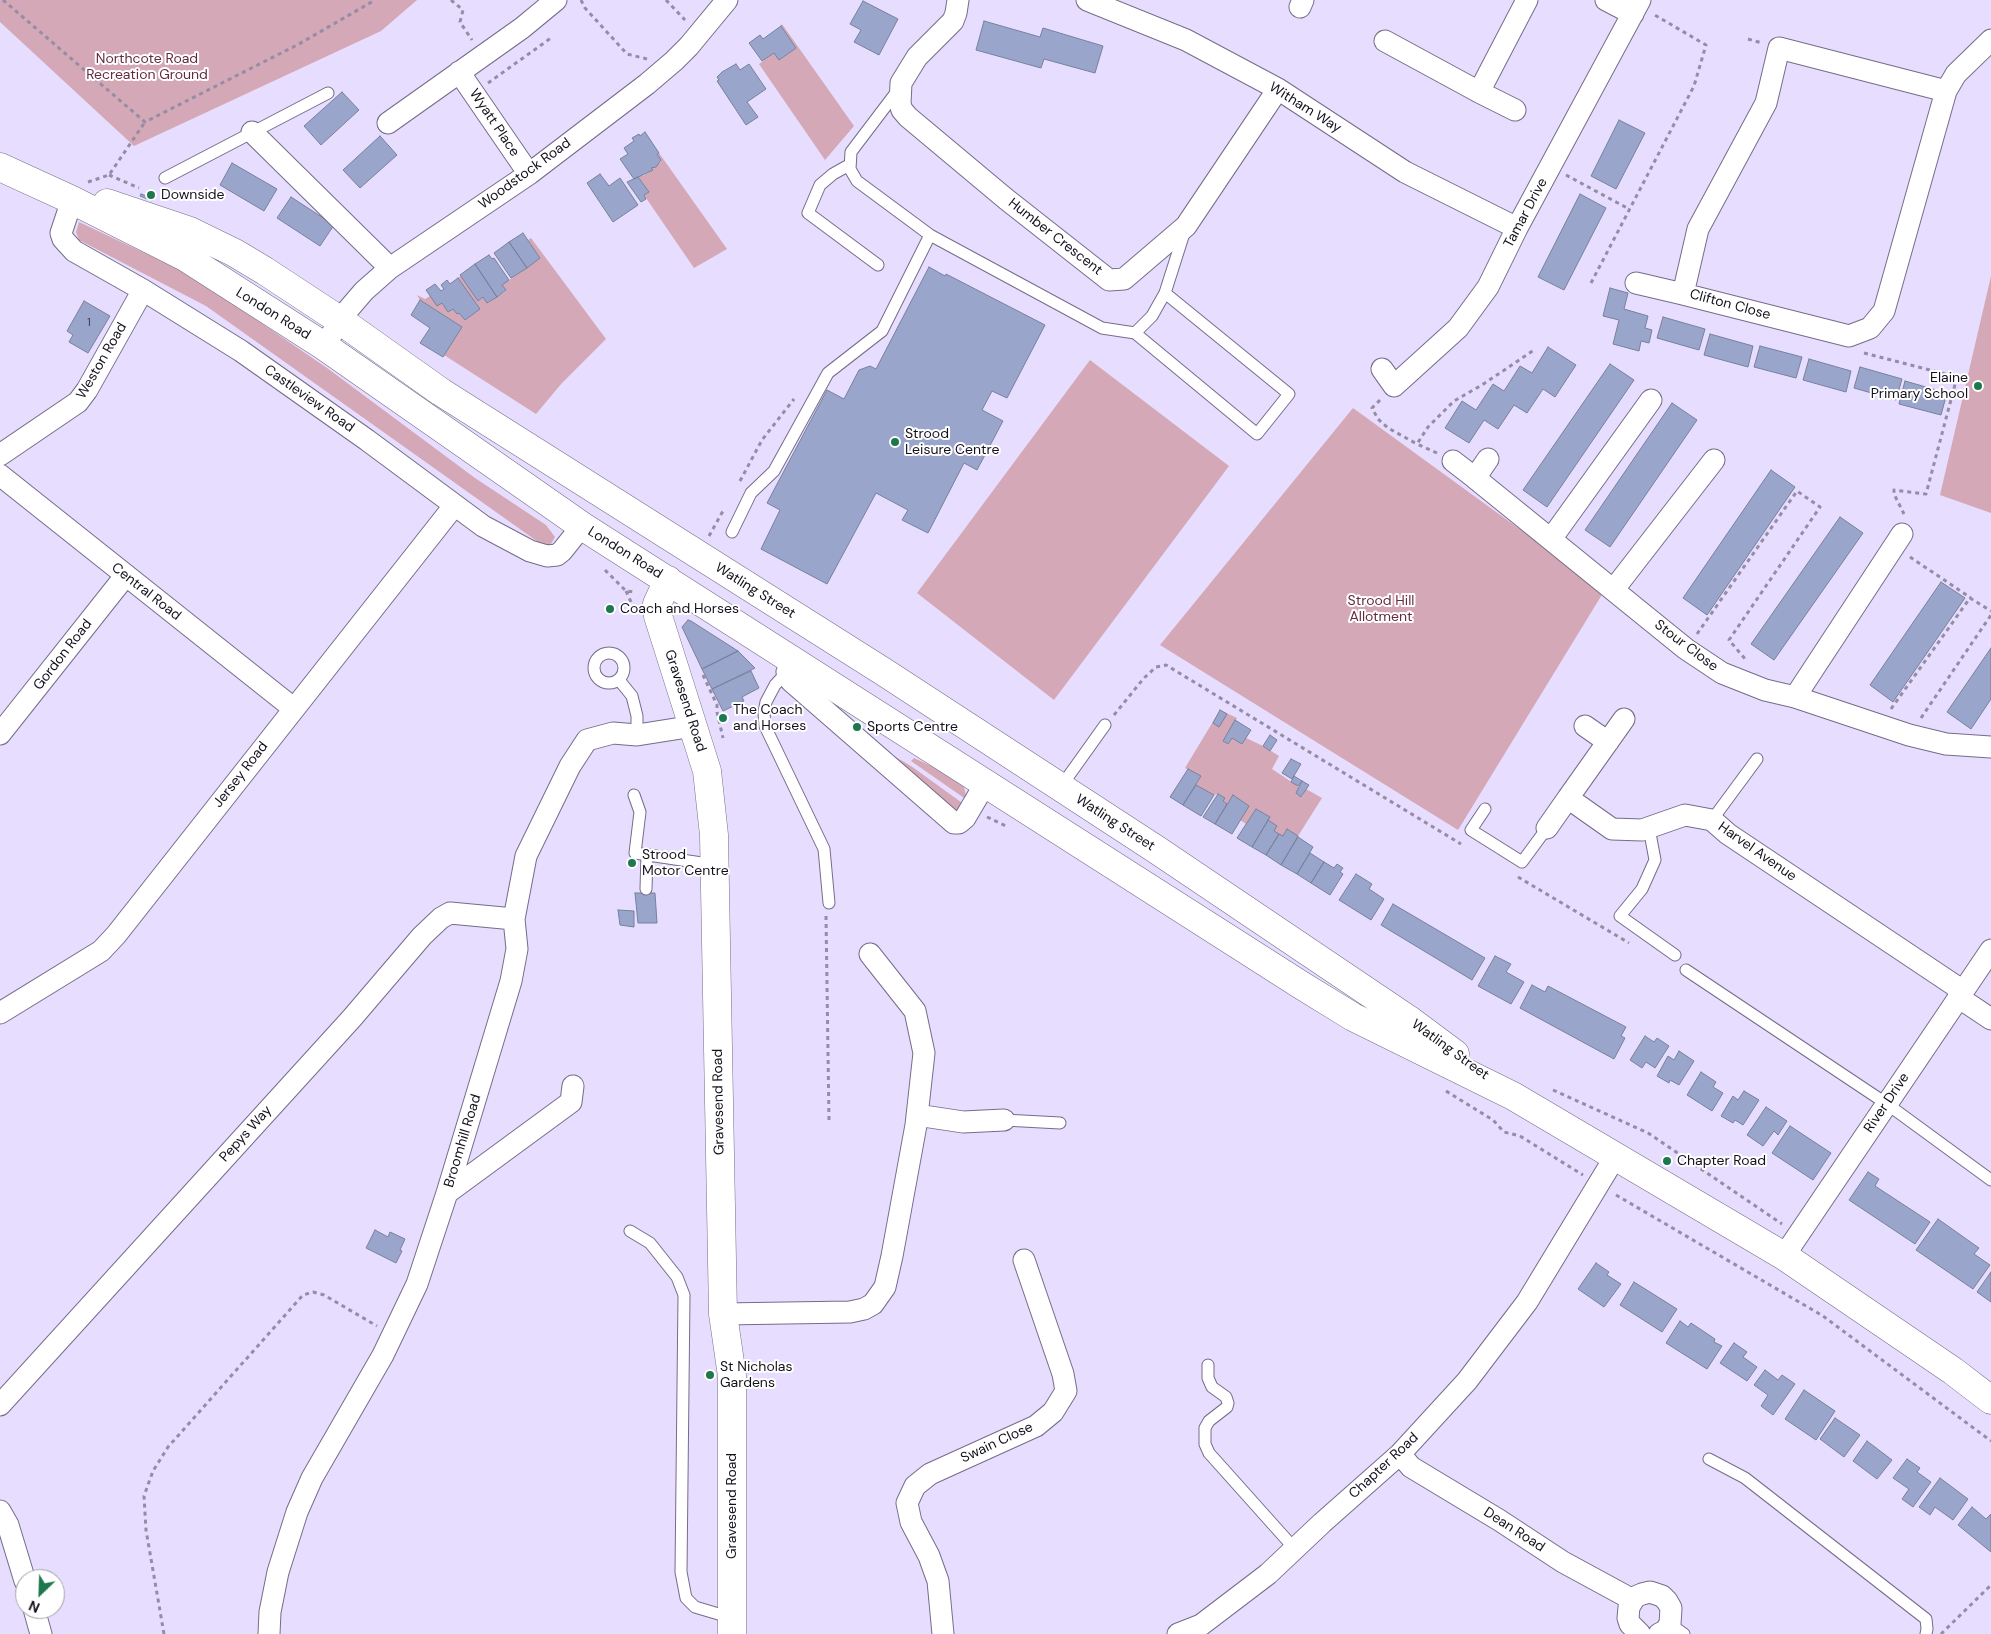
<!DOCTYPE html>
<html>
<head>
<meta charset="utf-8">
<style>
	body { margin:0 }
	#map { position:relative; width:1991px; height:1634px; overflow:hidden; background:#e7ddfe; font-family:"DM Sans",sans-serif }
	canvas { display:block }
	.north { position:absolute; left:15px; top:1569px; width:50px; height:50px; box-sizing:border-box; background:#fff; border:1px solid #a1a0a4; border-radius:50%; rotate:204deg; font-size:14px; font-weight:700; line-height:20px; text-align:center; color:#15111c }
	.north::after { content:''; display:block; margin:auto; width:18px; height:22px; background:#1d784d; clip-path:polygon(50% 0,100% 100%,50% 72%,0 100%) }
</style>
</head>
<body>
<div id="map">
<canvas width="1991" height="1634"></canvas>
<div class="north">N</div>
</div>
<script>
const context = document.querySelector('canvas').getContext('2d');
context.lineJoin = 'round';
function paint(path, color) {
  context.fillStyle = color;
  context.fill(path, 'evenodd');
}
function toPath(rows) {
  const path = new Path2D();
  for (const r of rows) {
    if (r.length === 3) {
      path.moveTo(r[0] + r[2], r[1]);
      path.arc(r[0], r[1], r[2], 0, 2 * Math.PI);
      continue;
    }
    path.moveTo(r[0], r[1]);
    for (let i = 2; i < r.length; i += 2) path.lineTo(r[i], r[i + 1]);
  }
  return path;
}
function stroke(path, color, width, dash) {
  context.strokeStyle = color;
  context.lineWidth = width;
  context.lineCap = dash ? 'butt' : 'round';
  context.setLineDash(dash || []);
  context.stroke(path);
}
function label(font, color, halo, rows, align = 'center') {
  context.font = font + ' "DM Sans",sans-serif';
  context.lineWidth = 4;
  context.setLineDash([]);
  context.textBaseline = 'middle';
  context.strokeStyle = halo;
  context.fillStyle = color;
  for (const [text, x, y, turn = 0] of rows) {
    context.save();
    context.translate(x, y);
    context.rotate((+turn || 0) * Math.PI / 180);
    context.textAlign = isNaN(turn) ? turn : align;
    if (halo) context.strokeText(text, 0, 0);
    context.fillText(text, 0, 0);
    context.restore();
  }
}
paint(toPath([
	[0,0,417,0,381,31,134,146,0,22],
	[782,24,854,126,825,160,759,64,774,53,779,60,796,48,781,26],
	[659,153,727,249,694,268,644,195,649,192,638,177,642,174,643,176,652,170,651,168,660,163,661,160,657,154],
	[79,222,191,275,327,368,475,478,546,525,555,537,548,549,206,306,79,240,76,232],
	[531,238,606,339,562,383,536,414,444,355,462,327,420,300,417,295,425,299,430,296,442,303,448,312,453,309,457,314,459,313,465,320,480,309,458,278,461,276,478,301,483,297,488,303,506,291,502,285,540,258,528,240],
	[1991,276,1991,513,1940,495],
	[1090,360,1229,466,1054,700,917,593],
	[1353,408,1569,565,1603,593,1458,830,1160,645],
	[1220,710,1237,718,1223,741,1228,744,1232,738,1242,744,1246,738,1263,746,1279,756,1272,769,1299,787,1296,793,1302,797,1306,789,1322,798,1298,836,1287,829,1283,836,1274,831,1277,826,1268,820,1269,817,1256,809,1246,824,1240,820,1249,806,1233,796,1227,804,1223,801,1225,798,1218,794,1214,795,1196,785,1201,776,1185,768],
	[882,749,911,766,965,805,957,811],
	[914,758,942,771,963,783,967,800,911,761]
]), '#d4a8b6');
const building = toPath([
	[863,1,898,19,879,55,854,42,861,30,850,24,863,1],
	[984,21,1040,37,1043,28,1103,46,1095,73,1044,59,1041,68,976,50,984,21],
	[781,26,796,48,779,60,774,53,762,61,749,43,760,35,763,39,781,26],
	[736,64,740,70,749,64,766,89,747,102,758,117,746,125,717,81,719,80,717,77,722,72,736,64],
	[342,92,359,110,321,145,304,126,342,92],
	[1619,120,1645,133,1616,189,1591,176,1619,120],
	[645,132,659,153,657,154,661,160,656,167,651,168,653,170,634,179,620,159,628,154,624,148,634,141,632,138,639,134,640,136,645,132],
	[380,136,397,155,360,188,343,170,380,136],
	[232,163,277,189,264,211,220,185,232,163],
	[600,174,609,186,620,178,638,205,613,222,587,183,600,174],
	[638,177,649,192,644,195,646,199,641,202,627,182,638,177],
	[141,194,153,198,152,201,140,196,141,194],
	[1580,194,1606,208,1564,290,1538,277,1580,194],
	[291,197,334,225,320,246,277,218,291,197],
	[523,233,540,258,527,268,509,242,523,233],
	[509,242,527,268,511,278,494,253,509,242],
	[489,255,492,259,494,258,509,280,502,285,506,290,497,297,475,264,489,255],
	[475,264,497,297,487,303,483,297,478,301,460,275,475,264],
	[929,267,945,276,946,274,1045,325,1007,398,992,391,982,410,1003,421,977,470,964,463,928,533,902,520,908,510,876,493,827,584,761,549,780,510,767,503,827,390,844,399,859,370,870,366,876,369,929,267],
	[458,278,480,309,465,320,459,313,457,314,453,309,448,312,442,303,437,306,426,290,435,284,441,291,444,289,441,285,447,280,450,284,458,278],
	[1610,288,1628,293,1624,309,1648,316,1645,328,1652,330,1649,343,1641,341,1639,351,1613,344,1619,320,1603,316,1610,288],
	[420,300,462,327,443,357,420,343,430,328,411,315,420,300],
	[84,301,110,316,88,353,69,342,73,335,67,331,84,301],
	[1663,317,1705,329,1699,350,1657,338,1663,317],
	[1710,334,1753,346,1748,367,1704,355,1710,334],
	[1760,346,1802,357,1796,378,1754,367,1760,346],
	[1548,347,1576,365,1555,397,1543,389,1527,413,1514,405,1498,429,1484,420,1469,443,1445,428,1462,401,1476,410,1493,384,1504,391,1520,366,1532,373,1548,347],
	[1809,359,1851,371,1846,392,1803,380,1809,359],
	[1610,364,1634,380,1547,507,1523,490,1610,364],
	[1860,367,1902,379,1896,400,1854,388,1860,367],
	[1905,381,1947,393,1941,415,1899,404,1905,381],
	[1672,403,1697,420,1610,547,1585,530,1672,403],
	[1771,470,1795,487,1707,615,1683,598,1771,470],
	[1840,517,1863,533,1774,660,1751,644,1840,517],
	[1941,582,1965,598,1893,702,1870,685,1941,582],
	[688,620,691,621,738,651,702,669,682,627,688,620],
	[1991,648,1991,699,1971,729,1947,712,1991,648],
	[738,651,755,668,712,689,702,669,738,651],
	[751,671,759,688,742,697,744,701,723,711,712,689,751,671],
	[1220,710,1227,714,1219,727,1213,723,1220,710],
	[1235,720,1251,730,1242,744,1232,738,1228,744,1223,741,1235,720],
	[1270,735,1277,740,1270,751,1263,746,1270,735],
	[1291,759,1301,764,1292,779,1282,773,1291,759],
	[1188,769,1201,776,1183,805,1170,797,1188,769],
	[1294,776,1302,781,1298,786,1291,782,1294,776],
	[1302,781,1309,785,1301,797,1296,793,1302,781],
	[1196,785,1214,795,1201,816,1183,805,1196,785],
	[1218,794,1225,798,1223,801,1227,804,1215,824,1203,817,1218,794],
	[1233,795,1249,806,1232,834,1215,824,1233,795],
	[1256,809,1270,817,1252,847,1237,838,1256,809],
	[1268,820,1277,826,1274,831,1279,834,1266,855,1252,847,1268,820],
	[1287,829,1298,836,1281,865,1266,855,1279,834,1283,836,1287,829],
	[1298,837,1313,847,1297,874,1281,865,1298,837],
	[1310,853,1324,862,1311,883,1297,874,1310,853],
	[1324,862,1334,868,1337,864,1343,868,1340,872,1343,874,1330,895,1311,883,1324,862],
	[1356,874,1372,884,1369,889,1384,899,1371,920,1339,900,1356,874],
	[635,893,655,893,657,923,638,923,635,893],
	[1393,904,1485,958,1472,980,1381,925,1393,904],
	[618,910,634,911,634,927,620,925,618,910],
	[1495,956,1511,964,1506,972,1524,982,1511,1004,1478,986,1495,956],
	[1532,985,1545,992,1548,986,1626,1027,1621,1036,1625,1038,1614,1059,1520,1008,1532,985],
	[1645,1036,1654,1042,1657,1038,1669,1046,1655,1068,1646,1062,1642,1068,1630,1060,1645,1036],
	[1679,1051,1694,1061,1679,1085,1670,1080,1669,1083,1657,1076,1668,1056,1674,1060,1679,1051],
	[1701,1072,1716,1082,1713,1087,1723,1093,1712,1111,1687,1095,1701,1072],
	[1744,1091,1759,1100,1743,1125,1735,1120,1733,1123,1721,1116,1733,1096,1738,1100,1744,1091],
	[1766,1107,1787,1121,1778,1135,1774,1131,1763,1146,1747,1135,1766,1107],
	[1790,1126,1831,1153,1813,1180,1772,1153,1790,1126],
	[1868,1172,1879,1179,1875,1186,1930,1222,1915,1244,1849,1200,1868,1172],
	[1938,1219,1979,1248,1974,1254,1990,1265,1973,1289,1916,1250,1938,1219],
	[375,1230,388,1237,390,1232,405,1239,400,1250,402,1251,396,1263,366,1248,375,1230],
	[1596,1263,1609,1272,1607,1275,1621,1284,1604,1307,1578,1289,1596,1263],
	[1991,1272,1991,1302,1977,1292,1991,1272],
	[1634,1282,1677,1309,1662,1332,1620,1305,1634,1282],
	[1680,1321,1688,1327,1691,1323,1715,1339,1714,1342,1722,1346,1707,1369,1666,1343,1680,1321],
	[1734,1343,1747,1352,1743,1357,1757,1367,1747,1381,1720,1363,1734,1343],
	[1765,1370,1778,1380,1782,1375,1795,1384,1773,1415,1761,1406,1768,1395,1754,1385,1765,1370],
	[1804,1390,1835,1411,1816,1440,1785,1419,1804,1390],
	[1835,1418,1860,1435,1844,1457,1820,1439,1835,1418],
	[1867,1441,1892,1460,1877,1479,1853,1461,1867,1441],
	[1907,1459,1920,1468,1917,1472,1931,1482,1913,1507,1902,1499,1909,1489,1893,1478,1907,1459],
	[1940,1478,1968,1499,1953,1520,1935,1507,1930,1515,1919,1507,1940,1478],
	[1972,1507,1986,1519,1991,1514,1991,1552,1958,1525,1972,1507]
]);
paint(building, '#99a5cb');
stroke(building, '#77809d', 1);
const lane = toPath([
	[898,90,851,152,850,169,857,181,930,235,1102,328,1135,333,1152,316,1165,293,1185,230],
	[849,165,833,174,820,185,808,213,878,265],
	[165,178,328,93],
	[1135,333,1257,434,1289,394,1165,293],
	[732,532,751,493,774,471,828,373,882,331,930,235],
	[609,668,15],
	[787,672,775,685,766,702,764,713,765,726,824,849,829,903],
	[619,680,632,696,637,716,637,735],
	[1060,788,1105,725],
	[634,795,640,812,635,853,715,865],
	[1485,809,1471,830,1522,862,1547,828],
	[1712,820,1757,759],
	[1649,828,1655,860,1642,889,1620,916,1675,955],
	[646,889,647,854],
	[1686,970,1887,1104,1991,1180],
	[1004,1120,1060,1123],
	[630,1231,650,1243,677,1277,684,1295,681,1572,686,1598,695,1607,732,1618],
	[1208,1365,1208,1378,1212,1387,1226,1397,1228,1403,1227,1407,1209,1421,1205,1428,1205,1444,1209,1453,1294,1548],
	[1709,1459,1745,1478,1926,1619,1927,1629,1926,1634],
	[1670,1624,1684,1634]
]);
const street = toPath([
	[958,0,956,13,953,21,917,57,901,83,900,104,902,110,908,117,1006,199,1109,280,1124,279,1186,226,1278,89],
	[1087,0,1186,40,1278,89,1405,172,1517,228],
	[1606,0,1633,14],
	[1300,7,1303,0],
	[1385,41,1479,92,1527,0],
	[459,72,529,174],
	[1946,91,1779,48,1766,103,1698,229,1683,294,1849,336,1870,328,1884,311,1946,91,1956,74,1991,40],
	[1479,92,1515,110],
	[388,123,522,28,556,0],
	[252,132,390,268],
	[72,200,61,233,63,239,74,251,143,290,241,351,367,440,483,526,530,551,547,556,557,555,562,551,582,526],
	[1636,283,1683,294],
	[324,346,346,312,364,291,390,268,529,174,647,84,674,61,689,46,727,0],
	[1382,369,1394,386,1458,328,1488,287,1517,228,1640,0],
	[0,455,78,402,87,390,143,290],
	[1488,459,1475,478,1686,649,1722,673,1765,690,1795,697,1909,735,1946,744,1991,747],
	[1453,461,1475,478],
	[0,475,293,708],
	[1551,539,1651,400],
	[1614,589,1714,460],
	[793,659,787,672,791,681,954,823,959,823,965,818,985,784],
	[1795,697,1902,534],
	[1624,719,1568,798,1612,829,1642,830,1685,815,1712,820,1728,834,1963,991],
	[1585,726,1608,742],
	[0,734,126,575],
	[1547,828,1568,798],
	[1958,997,1991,1019],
	[0,1013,101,951,116,935,454,506],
	[917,1115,963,1122,1004,1120],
	[447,1193,571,1102,573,1086],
	[1784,1256,1991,950],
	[723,1314,850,1312,864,1309,873,1304,885,1287,892,1256,916,1125,924,1053,915,1011,870,954],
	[0,1405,352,1018,422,936,441,918,450,913,514,919],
	[1400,1454,1411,1467,1499,1520,1563,1562,1633,1600],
	[0,1511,8,1525,25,1581],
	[34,1609,41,1634],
	[269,1634,270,1612,278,1572,297,1512,312,1478,383,1355,417,1284,447,1193,511,981,517,949,514,919,526,856,570,766,587,740,613,733,637,735,694,726],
	[943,1634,938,1581,929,1556,911,1522,907,1503,915,1486,930,1474,1036,1426,1053,1412,1066,1391,1063,1374,1024,1260],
	[1178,1634,1201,1625,1268,1574,1322,1523,1400,1454,1467,1381,1527,1302,1615,1157],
	[1640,1634,1630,1624,1628,1618,1629,1607,1635,1597,1642,1594,1650,1592,1662,1596,1667,1601,1671,1608,1670,1624,1665,1631,1659,1634]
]);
const primary = toPath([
	[0,167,72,200,185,257,324,346,582,526,1301,985,1353,1017,1513,1096,1784,1256,1953,1371,1991,1400],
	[107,203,190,231,235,253,265,271,341,321,441,392,884,672,1157,850,1408,1019,1455,1054],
	[668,580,657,604,658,616,707,771,714,835,723,1314,732,1376,732,1634]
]);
stroke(lane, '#766c89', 13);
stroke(street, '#766c89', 23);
stroke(primary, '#766c89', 29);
stroke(toPath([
	[3,0,145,122,299,44,375,0],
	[451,0,463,10,460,22,472,40],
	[581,0,585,8,627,54,647,59],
	[666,0,685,20],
	[1748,39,1762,43],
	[488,83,551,38],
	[109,175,139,188],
	[1566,175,1629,209],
	[88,182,109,175,145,122],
	[1591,283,1694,86,1706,45,1653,14],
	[1864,353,1957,377,1926,494,1894,490,1894,494,1904,514],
	[1380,400,1372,408,1378,419,1388,428,1417,444],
	[1437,453,1417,444,1428,427,1454,401,1482,385,1534,350],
	[740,481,762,440,794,399],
	[709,536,723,511],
	[1910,557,1971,598],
	[605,570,626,591,636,592],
	[626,591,632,604],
	[1697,634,1797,491,1820,507,1729,640,1746,660],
	[703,675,717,705,717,712,723,738],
	[1891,709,1970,598,1991,611],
	[1114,715,1144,678,1156,667,1166,665,1461,844],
	[1921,718,1991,615],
	[987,817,1006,826],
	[1518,877,1629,943],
	[826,916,829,1121],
	[1553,1090,1648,1133,1782,1224],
	[1446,1091,1493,1120,1504,1132,1520,1136,1583,1175],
	[1616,1195,1823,1316,1991,1441],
	[164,1634,146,1530,144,1496,153,1471,168,1447,303,1295,313,1292,324,1295,377,1326],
	[1941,1634,1991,1585]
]), '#948da5', 3, [4, 4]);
stroke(lane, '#fff', 11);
stroke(street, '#fff', 21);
stroke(primary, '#fff', 28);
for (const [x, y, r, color] of [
	[151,195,5,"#1d784d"],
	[1978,386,5,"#1d784d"],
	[895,442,5,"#1d784d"],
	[610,609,5,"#1d784d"],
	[723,718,5,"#1d784d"],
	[857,727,5,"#1d784d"],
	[632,863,5,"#1d784d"],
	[1667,1161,5,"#1d784d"],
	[710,1375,5,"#1d784d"]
]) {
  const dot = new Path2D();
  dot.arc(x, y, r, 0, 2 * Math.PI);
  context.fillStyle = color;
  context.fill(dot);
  stroke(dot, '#fff', 2);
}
label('11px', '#363648', null, [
	["1",89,323]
]);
label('14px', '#642a41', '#fff', [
	["Northcote Road",147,59],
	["Recreation Ground",147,75],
	["Strood Hill",1381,601],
	["Allotment",1381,617]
]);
label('14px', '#15111c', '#fff', [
	["Witham Way",1305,108,32],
	["Wyatt Place",494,123,56],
	["Woodstock Road",525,174,-36],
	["Tamar Drive",1526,213,-62],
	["Humber Crescent",1055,237,38],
	["Clifton Close",1730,305,15],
	["London Road",273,314,32],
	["Weston Road",102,361,-60],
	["Castleview Road",309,399,35],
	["London Road",625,553,32],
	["Watling Street",755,591,32],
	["Central Road",146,592,38],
	["Stour Close",1686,646,37],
	["Gordon Road",63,655,-52],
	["Gravesend Road",685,701,72],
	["Jersey Road",241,775,-52],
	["Watling Street",1115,823,33],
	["Harvel Avenue",1757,852,35],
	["Watling Street",1450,1050,36],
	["Gravesend Road",719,1102,-91],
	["River Drive",1887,1103,-56],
	["Pepys Way",246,1134,-48],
	["Broomhill Road",463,1141,-73],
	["Swain Close",997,1443,-25],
	["Chapter Road",1384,1466,-43],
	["Gravesend Road",732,1506,-90],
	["Dean Road",1514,1530,33]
]);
label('14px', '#15111c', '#fff', [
	["Downside",161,195],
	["Elaine",1968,378,"right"],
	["Primary School",1968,394,"right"],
	["Strood",905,434],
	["Leisure Centre",905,450],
	["Coach and Horses",620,609],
	["The Coach",733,710],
	["and Horses",733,726],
	["Sports Centre",867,727],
	["Strood",642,855],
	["Motor Centre",642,871],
	["Chapter Road",1677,1161],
	["St Nicholas",720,1367],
	["Gardens",720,1383]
], 'left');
</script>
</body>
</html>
